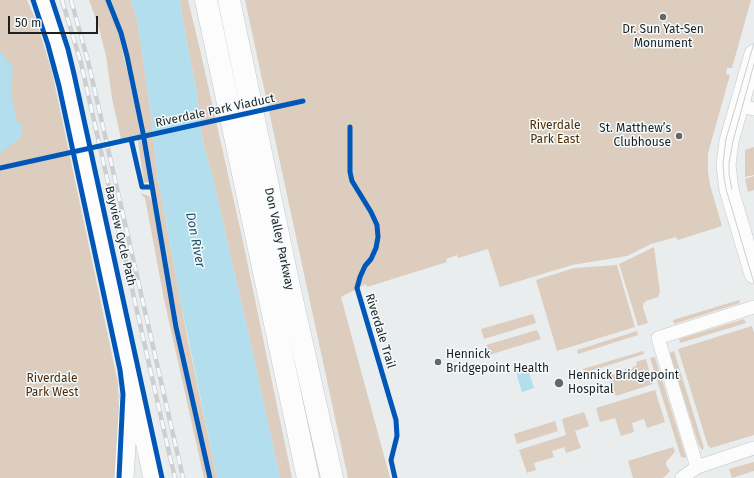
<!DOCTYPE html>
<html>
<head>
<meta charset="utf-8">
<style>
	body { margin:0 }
	#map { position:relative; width:754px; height:478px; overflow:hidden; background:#e9edee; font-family:"Fira Sans",sans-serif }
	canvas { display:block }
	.scale { position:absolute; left:8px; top:16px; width:90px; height:18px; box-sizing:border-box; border:2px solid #1d1f20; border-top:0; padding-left:5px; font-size:12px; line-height:14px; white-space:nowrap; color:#1d1f20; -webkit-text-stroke:3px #f4fbfd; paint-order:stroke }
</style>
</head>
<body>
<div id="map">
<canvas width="754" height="478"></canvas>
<div class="scale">50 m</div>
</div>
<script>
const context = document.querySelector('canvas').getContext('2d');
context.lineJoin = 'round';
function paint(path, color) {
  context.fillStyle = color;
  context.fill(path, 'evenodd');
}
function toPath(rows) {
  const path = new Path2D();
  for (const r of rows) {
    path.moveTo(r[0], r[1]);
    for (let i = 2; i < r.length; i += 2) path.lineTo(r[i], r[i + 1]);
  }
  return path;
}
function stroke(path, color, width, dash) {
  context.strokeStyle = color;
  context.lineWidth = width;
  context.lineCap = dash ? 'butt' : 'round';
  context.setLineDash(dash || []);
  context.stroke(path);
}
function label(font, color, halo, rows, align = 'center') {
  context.font = font + ' "Fira Sans",sans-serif';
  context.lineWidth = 3;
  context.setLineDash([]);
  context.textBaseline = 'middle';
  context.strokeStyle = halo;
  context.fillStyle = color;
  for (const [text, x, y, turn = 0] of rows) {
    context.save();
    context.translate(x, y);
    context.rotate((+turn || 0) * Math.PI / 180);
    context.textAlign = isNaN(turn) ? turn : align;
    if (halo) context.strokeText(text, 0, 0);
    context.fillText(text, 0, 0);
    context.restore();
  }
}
paint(toPath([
	[0,0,27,0,37,23,52,72,118,383,119,414,115,478,0,478],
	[89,0,106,0,118,31,136,111,149,182,144,183,137,135,121,139,112,98,106,56,99,28],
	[111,0,131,0,137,19,151,115,157,173,188,341,217,478,212,478,181,340,154,194,139,104,130,61,123,32],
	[180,0,188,0,201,54,242,237,292,478,280,478,253,354,211,170,203,144,197,94,183,22],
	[245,0,751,0,732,68,727,68,726,74,730,75,708,153,708,172,710,185,722,226,678,240,676,237,651,244,627,256,572,265,500,287,488,249,458,258,457,255,446,259,447,262,367,287,366,284,341,297,390,478,348,478],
	[754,147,754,175,745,177,745,150],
	[754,176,754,190,748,192,745,179],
	[140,193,149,196,153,203,176,333,208,478,204,478,164,299,145,198],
	[654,247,660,292,658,297,646,301,643,304,643,308,648,323,638,326,619,264],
	[617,265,635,327,557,351,536,280,574,268],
	[739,300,740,303,674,324,673,320],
	[533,314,536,323,484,339,481,329],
	[744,319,746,323,680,343,679,339],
	[752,326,754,333,754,435,711,448,708,446,678,349],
	[537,330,541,339,489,355,486,345],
	[637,331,638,335,578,354,577,350],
	[643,351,644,354,584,373,583,369],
	[674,351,704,448,702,450,699,446,670,355,670,353],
	[655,357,686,457,685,458,681,457,650,358],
	[646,359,653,384,616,396,614,393,612,393,613,390,611,387,612,387,610,384,611,383,609,383,609,382,611,380,609,377,609,374,611,373,613,375,616,373,617,374,617,372,618,371,620,375,620,370,622,369,623,371,626,368,628,370,631,370,633,367,637,365,636,362],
	[655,390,665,422,647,428,644,419,632,423,634,432,621,436,615,418,600,422,596,408],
	[584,412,589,426,575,431,581,448,566,453,564,447,552,451,554,457,534,463,536,470,527,473,519,450,566,435,562,419],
	[555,421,558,431,517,444,514,434],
	[673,447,675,452,666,462,666,465,670,471,663,478,633,478,628,461],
	[754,462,754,471,732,478,729,469]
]), '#dccdbe');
paint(toPath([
	[131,0,180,0,183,22,197,94,203,144,211,170,253,354,280,478,217,478,181,303,157,173,151,115,137,19],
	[0,51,13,66,11,90,16,120,21,124,22,130,20,138,0,154],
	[527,366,534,388,522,392,515,369]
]), '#b2deed');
const minor = toPath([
	[739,106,754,109],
	[697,467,658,338,754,307],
	[682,478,697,467,754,448]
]);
const secondary = toPath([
	[43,0,55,36,69,88,153,478],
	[754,54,729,141,726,165,729,190,754,274],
	[124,478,129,398]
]);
const motorway = toPath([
	[206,0,308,478],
	[229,0,287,277,332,478]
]);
stroke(minor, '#c5c8c9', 14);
stroke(secondary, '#c5c8c9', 20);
stroke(motorway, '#c5c8c9', 23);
stroke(minor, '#fcfcfc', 13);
stroke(secondary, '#fcfcfc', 19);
stroke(motorway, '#fcfcfc', 22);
stroke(toPath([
	[754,43,726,139,723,163,724,178,726,189,754,283],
	[732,189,729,174,729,163,733,141,754,64]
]), '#cececf', 1);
const rail = toPath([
	[62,0,81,63,170,457,175,478],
	[71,0,88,61,183,478]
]);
stroke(rail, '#cececf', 4.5);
stroke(rail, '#f4fbfd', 3, [9]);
stroke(toPath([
	[33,0,48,45,59,86,120,370,123,394,119,478],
	[52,0,68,49,74,74,162,478],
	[108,0,121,33,127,56,143,133,176,327,210,478],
	[350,127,350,172,352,181,371,212,377,225,378,237,376,248,371,259,365,266,360,277,357,288,396,420,397,436,391,460,395,478],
	[131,139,142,187,151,187],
	[0,168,303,101]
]), '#0057b8', 5);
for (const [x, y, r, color] of [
	[663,17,4,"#646768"],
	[679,136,4,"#646768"],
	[438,362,4,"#646768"],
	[559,383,5,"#646768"]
]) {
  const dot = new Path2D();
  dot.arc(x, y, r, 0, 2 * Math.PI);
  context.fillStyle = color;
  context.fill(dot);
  stroke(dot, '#f4fbfd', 1.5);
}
label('12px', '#1d1f20', '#f4fbfd', [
	["Dr. Sun Yat-Sen",663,30,"center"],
	["Monument",663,44,"center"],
	["St. Matthew’s",671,129,"right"],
	["Clubhouse",671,143,"right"],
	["Hennick",446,355],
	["Bridgepoint Health",446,369],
	["Hennick Bridgepoint",568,376],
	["Hospital",568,390]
], 'left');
label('12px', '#1d1f20', '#f4fbfd', [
	["Riverdale Park Viaduct",215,111,-12],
	["Bayview Cycle Path",120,236,77],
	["Don Valley Parkway",279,239,78],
	["Riverdale Trail",380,331,73]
]);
label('12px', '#522a00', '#f4fbfd', [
	["Riverdale",555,126],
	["Park East",555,140],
	["Riverdale",52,379],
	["Park West",52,393]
]);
label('italic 13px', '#1f5160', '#f4fbfd', [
	["Don River",195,240,79]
]);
</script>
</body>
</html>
